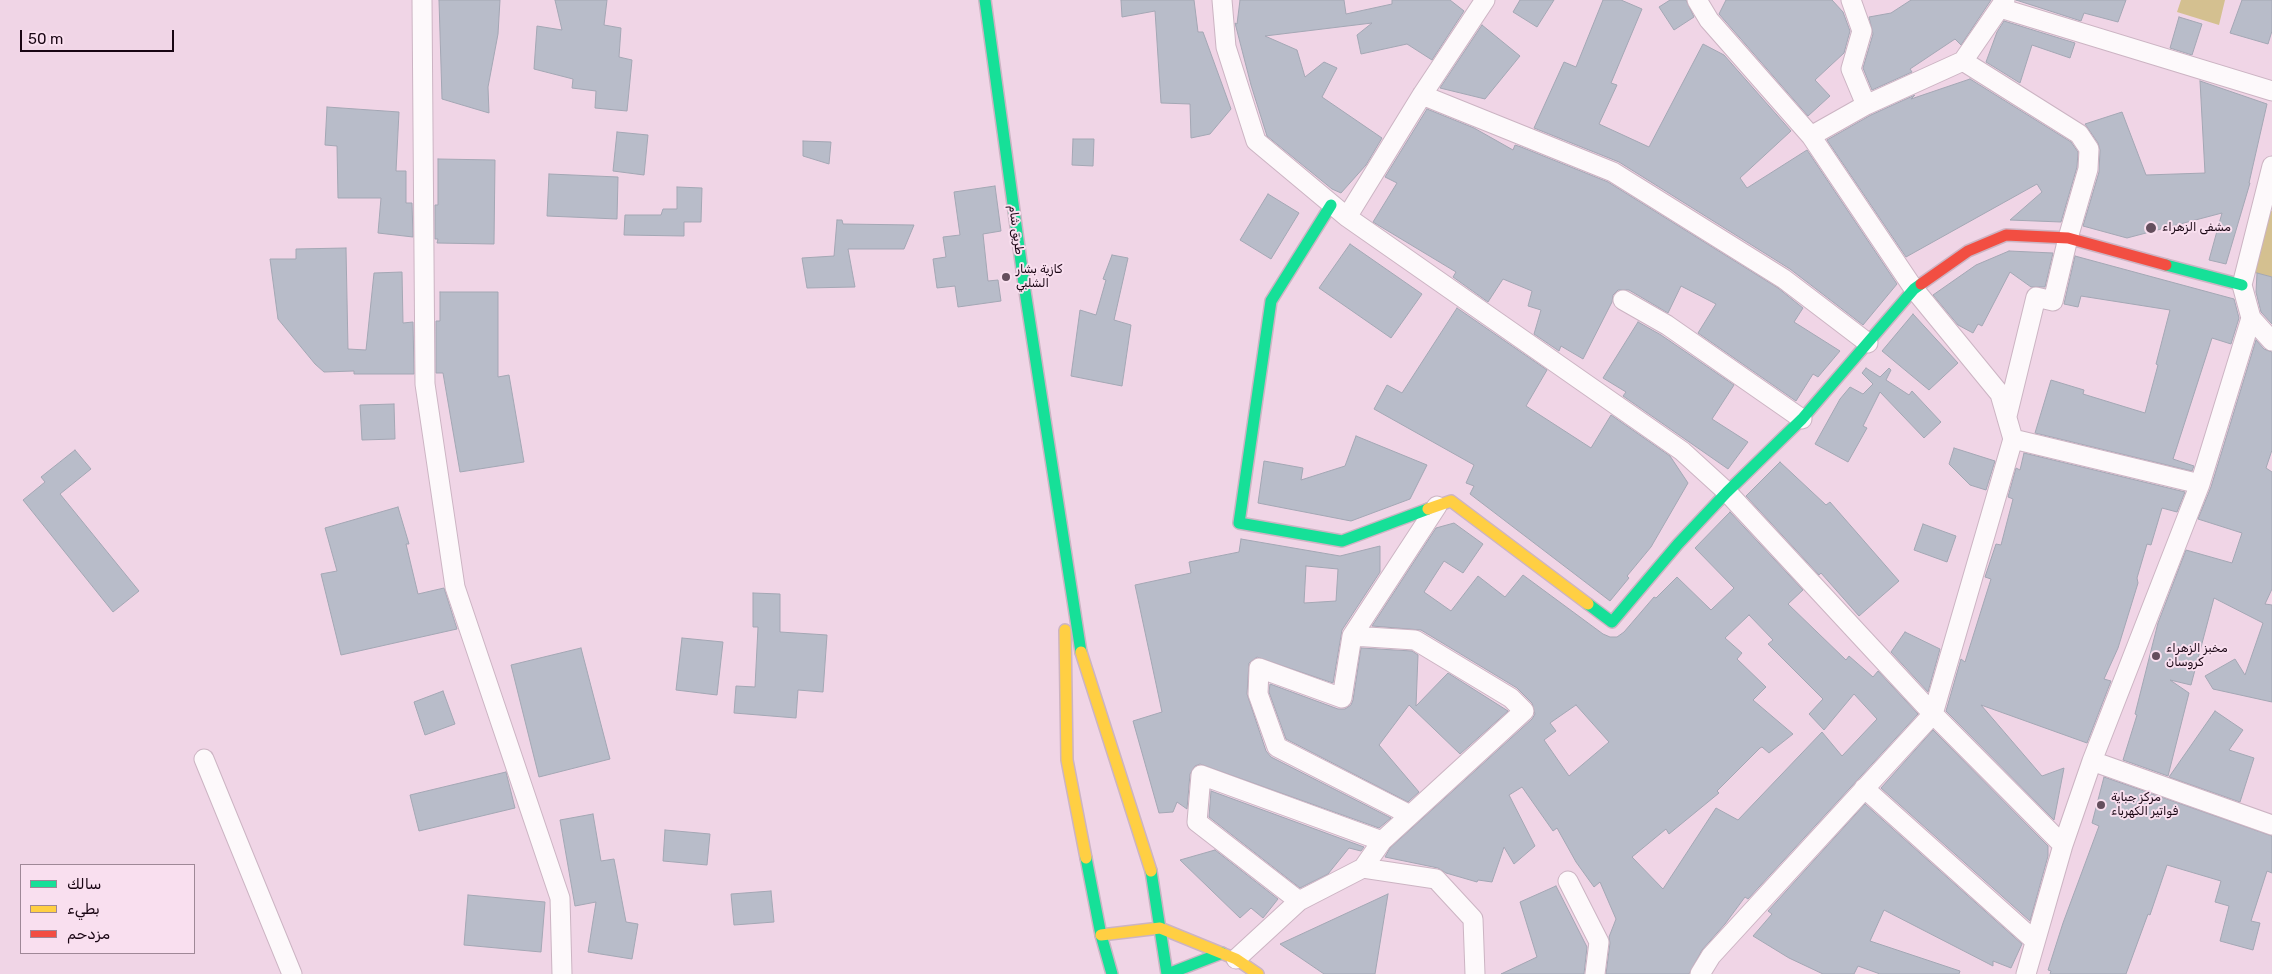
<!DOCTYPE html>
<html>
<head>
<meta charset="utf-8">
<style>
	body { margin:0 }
	#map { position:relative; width:2272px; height:974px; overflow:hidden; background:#f0d5e6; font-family:Rubik,Vazirmatn,sans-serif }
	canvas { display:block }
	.legend { position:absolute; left:20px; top:864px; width:175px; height:90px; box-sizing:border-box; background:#f9dfef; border:1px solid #9f8897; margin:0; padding:6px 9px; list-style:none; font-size:15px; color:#190513 }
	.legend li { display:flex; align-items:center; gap:10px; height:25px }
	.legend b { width:25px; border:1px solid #9f8897 }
	.scale { position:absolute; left:20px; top:30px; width:154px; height:22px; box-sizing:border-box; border:2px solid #190513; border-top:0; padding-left:6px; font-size:15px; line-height:18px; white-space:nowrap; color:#190513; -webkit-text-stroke:4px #f9dfef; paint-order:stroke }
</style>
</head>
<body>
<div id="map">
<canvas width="2272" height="974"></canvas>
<ul class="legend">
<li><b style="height:6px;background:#16e098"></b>سالك</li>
<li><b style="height:6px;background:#ffcf43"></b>بطيء</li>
<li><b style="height:6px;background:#f24e42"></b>مزدحم</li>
</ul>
<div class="scale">50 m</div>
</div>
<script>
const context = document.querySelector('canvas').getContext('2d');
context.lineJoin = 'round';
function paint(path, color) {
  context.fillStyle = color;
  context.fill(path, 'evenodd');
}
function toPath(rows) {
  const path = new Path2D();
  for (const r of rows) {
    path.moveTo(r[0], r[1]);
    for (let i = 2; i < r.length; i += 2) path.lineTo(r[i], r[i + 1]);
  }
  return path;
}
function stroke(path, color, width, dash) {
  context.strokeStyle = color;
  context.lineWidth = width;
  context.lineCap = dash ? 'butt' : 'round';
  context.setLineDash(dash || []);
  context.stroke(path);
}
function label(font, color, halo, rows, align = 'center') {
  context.font = font + ' Rubik,Vazirmatn,sans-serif';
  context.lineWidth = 4;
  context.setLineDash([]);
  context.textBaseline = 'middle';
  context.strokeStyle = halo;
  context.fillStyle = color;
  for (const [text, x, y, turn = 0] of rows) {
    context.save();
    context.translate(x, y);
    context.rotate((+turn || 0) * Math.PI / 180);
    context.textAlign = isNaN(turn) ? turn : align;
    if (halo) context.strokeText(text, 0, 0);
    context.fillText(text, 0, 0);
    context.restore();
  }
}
paint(toPath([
	[2181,0,2225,0,2219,25,2177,12],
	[2265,209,2272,211,2272,277,2255,273]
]), '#d4c090');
const building = toPath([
	[439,0,500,0,498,34,488,87,489,113,442,99,439,0],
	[555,0,607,0,604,25,621,28,619,57,632,60,627,111,595,108,596,91,572,88,573,79,534,69,537,26,562,30,555,0],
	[1121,0,1194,0,1198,32,1203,32,1231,109,1210,134,1191,138,1190,104,1161,103,1155,11,1122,17,1121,0],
	[1240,0,1344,0,1346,14,1392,4,1392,0,1450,0,1464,11,1432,60,1407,44,1361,54,1357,35,1372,23,1265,36,1297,50,1305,77,1324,62,1337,68,1322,97,1382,138,1366,165,1341,193,1332,189,1267,136,1251,85,1235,23,1237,24,1240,0],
	[1520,0,1554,0,1537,27,1513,12,1520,0],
	[1603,0,1621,0,1642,9,1611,83,1617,85,1599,124,1649,147,1703,44,1724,55,1791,131,1740,178,1747,188,1807,150,1897,284,1863,325,1790,269,1619,162,1534,128,1564,62,1576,67,1603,0],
	[1670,0,1686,0,1694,17,1674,30,1659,7,1670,0],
	[1726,0,1832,0,1843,12,1850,31,1844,53,1815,80,1830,96,1808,116,1719,14,1726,0],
	[1911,0,1991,0,1961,45,1955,39,1910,69,1912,72,1872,90,1863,68,1873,34,1869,17,1891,13,1911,0],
	[2016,0,2126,0,2118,22,2084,13,2081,21,2016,0],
	[2242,0,2272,0,2272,31,2268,44,2230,33,2242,0],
	[2179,17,2202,24,2192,55,2170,48,2179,17],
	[2004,21,2075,43,2070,58,2032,45,2020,83,1986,62,1997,32,2004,21],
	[1482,25,1520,56,1485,99,1440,88,1482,25],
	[1970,79,2071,142,2078,152,2077,167,2061,222,2010,220,2042,192,2037,184,1906,257,1827,140,1871,115,1915,95,1911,99,1970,79],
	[2200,81,2267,104,2249,183,2250,183,2226,264,2209,260,2222,213,2127,238,2083,226,2099,172,2100,150,2098,143,2085,124,2122,112,2146,175,2205,173,2200,81],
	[327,107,399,112,396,171,406,171,406,203,412,203,413,237,378,233,381,198,338,198,337,146,325,145,327,107],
	[1427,109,1474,128,1513,150,1515,145,1521,147,1608,182,1778,288,1803,308,1794,322,1840,351,1818,377,1813,374,1796,401,1698,333,1716,304,1681,286,1668,313,1629,290,1618,290,1613,295,1612,302,1583,359,1561,346,1559,351,1534,334,1541,310,1528,306,1532,291,1503,279,1488,302,1453,277,1456,272,1373,222,1397,183,1385,177,1427,109],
	[617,132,648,135,644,175,613,171,617,132],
	[1073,139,1094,139,1093,166,1072,165,1073,139],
	[803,141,831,142,829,164,803,156,803,141],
	[438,159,495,160,494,244,437,243,438,239,435,239,435,205,438,205,438,159],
	[549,174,618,177,617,219,547,216,549,174],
	[995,186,1001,231,983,234,988,281,998,280,1001,301,958,307,955,286,937,288,933,259,946,257,943,237,960,235,954,192,995,186],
	[677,187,702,188,701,222,684,222,684,236,624,235,625,215,661,215,663,209,677,209,677,187],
	[1268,194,1299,213,1271,259,1240,240,1268,194],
	[837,220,842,220,843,224,914,225,904,249,848,249,855,287,807,288,802,258,834,256,837,220],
	[1350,244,1422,294,1391,338,1319,288,1350,244],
	[346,248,348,349,366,350,374,273,402,272,403,323,413,322,414,374,354,374,354,371,324,372,315,364,278,319,270,259,296,259,296,249,346,248],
	[2009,251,2053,253,2045,287,2031,287,2010,272,1982,326,1978,324,1973,333,1958,325,1933,295,1976,265,2009,251],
	[1112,255,1128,258,1114,320,1131,325,1122,386,1071,376,1080,310,1096,315,1106,280,1103,279,1112,255],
	[2075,256,2234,299,2239,318,2231,344,2212,338,2173,459,2194,466,2192,471,2035,433,2051,380,2084,390,2083,394,2145,413,2158,365,2156,364,2170,310,2081,296,2078,307,2064,304,2075,256],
	[2257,273,2272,277,2272,324,2261,312,2256,292,2257,273],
	[440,292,498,292,498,377,509,375,524,462,460,472,443,373,436,373,436,321,440,321,440,292],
	[1457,308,1547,370,1526,406,1591,448,1611,415,1670,456,1688,483,1651,547,1627,576,1629,578,1610,601,1470,494,1474,486,1466,483,1474,465,1374,409,1387,385,1402,393,1457,308],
	[1913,314,1958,363,1929,390,1882,351,1913,314],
	[1638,322,1661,335,1734,385,1712,419,1748,442,1728,469,1623,396,1626,392,1603,378,1638,322],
	[2256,340,2264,349,2272,352,2272,450,2266,468,2272,472,2272,589,2265,604,2272,605,2272,702,2213,689,2205,676,2235,659,2245,675,2263,623,2214,598,2191,685,2170,680,2189,693,2168,776,2123,760,2137,715,2135,714,2158,623,2186,550,2232,563,2242,533,2198,519,2211,487,2256,340],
	[1866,368,1880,377,1889,368,1891,370,1886,380,1909,395,1912,391,1941,422,1924,438,1880,392,1863,426,1867,428,1848,462,1815,444,1840,399,1850,387,1863,394,1873,384,1862,373,1866,368],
	[394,404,395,439,362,440,360,405,394,404],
	[1356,436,1427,465,1410,499,1351,521,1258,503,1264,461,1303,468,1301,480,1345,466,1356,436],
	[1954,448,1995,461,1986,490,1970,485,1949,464,1954,448],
	[75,450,91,469,60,494,139,591,113,612,23,500,45,482,41,477,75,450],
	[2024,453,2185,492,2177,512,2162,508,2151,545,2147,544,2137,578,2138,583,2118,648,2104,679,2111,681,2087,743,1981,705,2042,776,2064,768,2054,820,1946,711,1961,659,1965,662,1991,579,1985,577,1996,544,2001,545,2013,499,2008,497,2016,468,2020,470,2024,453],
	[1780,462,1826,505,1830,502,1899,581,1859,616,1821,573,1819,575,1746,496,1780,462],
	[398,507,409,544,406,544,418,594,444,588,457,629,341,655,321,574,337,571,325,528,398,507],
	[1730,512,1803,590,1788,604,1846,660,1849,656,1873,677,1878,671,1918,714,1748,899,1745,897,1725,924,1702,950,1689,974,1606,974,1610,943,1609,937,1616,919,1600,882,1594,887,1576,862,1557,828,1553,831,1522,787,1509,795,1535,846,1514,864,1504,847,1492,882,1478,880,1477,882,1446,873,1438,868,1385,857,1390,848,1532,719,1535,714,1532,703,1517,688,1421,630,1372,626,1436,528,1454,523,1483,544,1463,573,1444,561,1424,592,1451,611,1478,576,1505,597,1523,575,1603,634,1610,637,1617,637,1624,632,1654,597,1656,598,1677,577,1711,610,1734,588,1695,548,1730,512],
	[1749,615,1773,640,1768,644,1823,699,1809,714,1824,730,1854,694,1877,719,1842,756,1822,732,1738,820,1716,808,1663,889,1632,857,1666,829,1669,834,1719,793,1717,791,1760,748,1762,747,1769,753,1793,734,1753,700,1766,687,1737,659,1742,653,1725,638,1749,615],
	[1576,705,1609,742,1569,776,1544,740,1556,731,1550,723,1576,705],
	[1923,524,1956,536,1947,562,1914,550,1923,524],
	[1241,539,1340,556,1380,546,1380,572,1342,630,1333,683,1257,657,1249,663,1247,694,1266,751,1271,757,1391,818,1379,828,1200,764,1195,766,1190,774,1187,809,1177,802,1173,812,1159,813,1133,721,1162,712,1135,585,1191,573,1189,562,1239,552,1241,539],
	[1306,566,1338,569,1336,601,1304,603,1306,566],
	[753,593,780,594,780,632,827,635,823,692,798,690,796,718,734,713,736,686,755,687,758,627,753,627,753,593],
	[1905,632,1940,649,1928,692,1891,652,1905,632],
	[682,638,723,642,717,695,676,690,682,638],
	[581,648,610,759,539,777,511,665,581,648],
	[1361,648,1412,651,1418,655,1416,706,1448,673,1508,711,1460,754,1409,705,1379,745,1419,792,1408,802,1286,739,1269,692,1270,684,1338,709,1345,709,1351,705,1353,700,1361,648],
	[443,691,455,724,425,735,414,702,443,691],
	[2215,711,2243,730,2229,750,2254,758,2240,802,2169,777,2215,711],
	[1933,730,2048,846,2048,856,2030,921,1881,788,1933,730],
	[506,772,515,808,419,831,410,795,506,772],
	[2104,777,2272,836,2272,873,2267,871,2251,921,2260,923,2253,950,2220,941,2229,906,2215,902,2221,881,2167,865,2150,915,2148,914,2126,974,2050,974,2051,971,2048,970,2063,923,2099,826,2092,823,2104,777],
	[1211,791,1364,847,1361,851,1349,848,1328,874,1300,888,1209,817,1211,791],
	[1865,804,2022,944,2011,968,1993,961,1993,966,1884,910,1870,941,1960,971,1959,974,1880,974,1858,966,1854,974,1823,974,1789,958,1753,936,1772,914,1768,911,1865,804],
	[593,814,601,861,614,859,626,922,638,924,632,959,588,952,596,902,575,906,560,820,593,814],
	[665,830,710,834,707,865,663,861,665,830],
	[1215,850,1278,899,1263,918,1251,908,1240,918,1180,860,1215,850],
	[1556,886,1587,947,1584,974,1501,974,1537,957,1520,902,1556,886],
	[771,891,774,922,734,925,731,894,771,891],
	[1388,894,1375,974,1324,974,1280,944,1388,894],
	[468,895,545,902,541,952,464,945,468,895]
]);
paint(building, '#b8bcc9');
stroke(building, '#a3a7b4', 1);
const street = toPath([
	[422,0,425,384,455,587,560,898,562,974],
	[1222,0,1226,47,1256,141,1347,217,1682,451,1727,492,1933,714,2063,845],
	[1697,0,1709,20,1811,136,1914,289,2000,394,2013,439,1933,714,1711,956,1700,974],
	[1851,0,1862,31,1851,69,1866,105],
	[2000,8,2272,91],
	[1963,61,2079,134,2089,149,2088,169,2068,238,2053,301,2036,297,2007,416],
	[1422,95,1613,172,1784,279,1868,343],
	[1811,136,1866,105,1963,61,2005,0],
	[1347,217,1422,95,1485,0],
	[1623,300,1667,325,1802,419],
	[2251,318,2272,341],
	[2013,439,2200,484],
	[1437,506,1352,636,1415,640,1511,698,1524,711,1382,841,1363,868,1436,879,1473,919,1475,974],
	[1352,636,1342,698,1259,668,1258,694,1277,747,1410,815],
	[204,759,292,974],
	[2092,761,2272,825],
	[1864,788,2035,941],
	[1568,881,1599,942,1595,974],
	[1299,901,1197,822,1201,775,1382,841],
	[1236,959,1299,901,1363,868],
	[2026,974,2063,845,2092,761,2200,484,2251,318,2242,285,2272,166]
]);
const fast = toPath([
	[985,0,1025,291,1081,652],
	[1331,205,1271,301,1239,523,1342,541,1428,509],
	[2166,265,2242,285],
	[1588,604,1612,622,1678,544,1727,492,1802,419,1914,289,1921,284],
	[1086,858,1101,935,1112,974],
	[1151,871,1167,974],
	[1168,974,1222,953]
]);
const slow = toPath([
	[1428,509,1451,501,1588,604],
	[1065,630,1067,760,1086,858],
	[1081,652,1151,871],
	[1101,935,1160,928,1236,959,1258,974]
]);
const jam = toPath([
	[1921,284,1968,251,2006,235,2068,238,2166,265]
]);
stroke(street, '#ccb4c3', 21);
stroke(fast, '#ccb4c3', 14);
stroke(slow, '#ccb4c3', 14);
stroke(jam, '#ccb4c3', 14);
stroke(street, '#fdf9fb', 19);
stroke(fast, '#16e098', 11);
stroke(slow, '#ffcf43', 11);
stroke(jam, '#f24e42', 11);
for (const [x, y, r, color] of [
	[2151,228,6,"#644e5d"],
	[1006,277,5,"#644e5d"],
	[2156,656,5,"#644e5d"],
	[2101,805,5,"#644e5d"]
]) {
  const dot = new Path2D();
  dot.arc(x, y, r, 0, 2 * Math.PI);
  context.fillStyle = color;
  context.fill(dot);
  stroke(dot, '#f9dfef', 2);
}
label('12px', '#190513', '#f9dfef', [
	["مشفى الزهراء",2162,228],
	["كازية بشار",1016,270],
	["الشلبي",1016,284],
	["مخبز الزهراء",2166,649],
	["كروسان",2166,663],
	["مركز جباية",2111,798],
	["فواتير الكهرباء",2111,812]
], 'left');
label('12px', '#190513', '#f9dfef', [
	["طريق شام",1016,230,82]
]);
</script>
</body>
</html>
